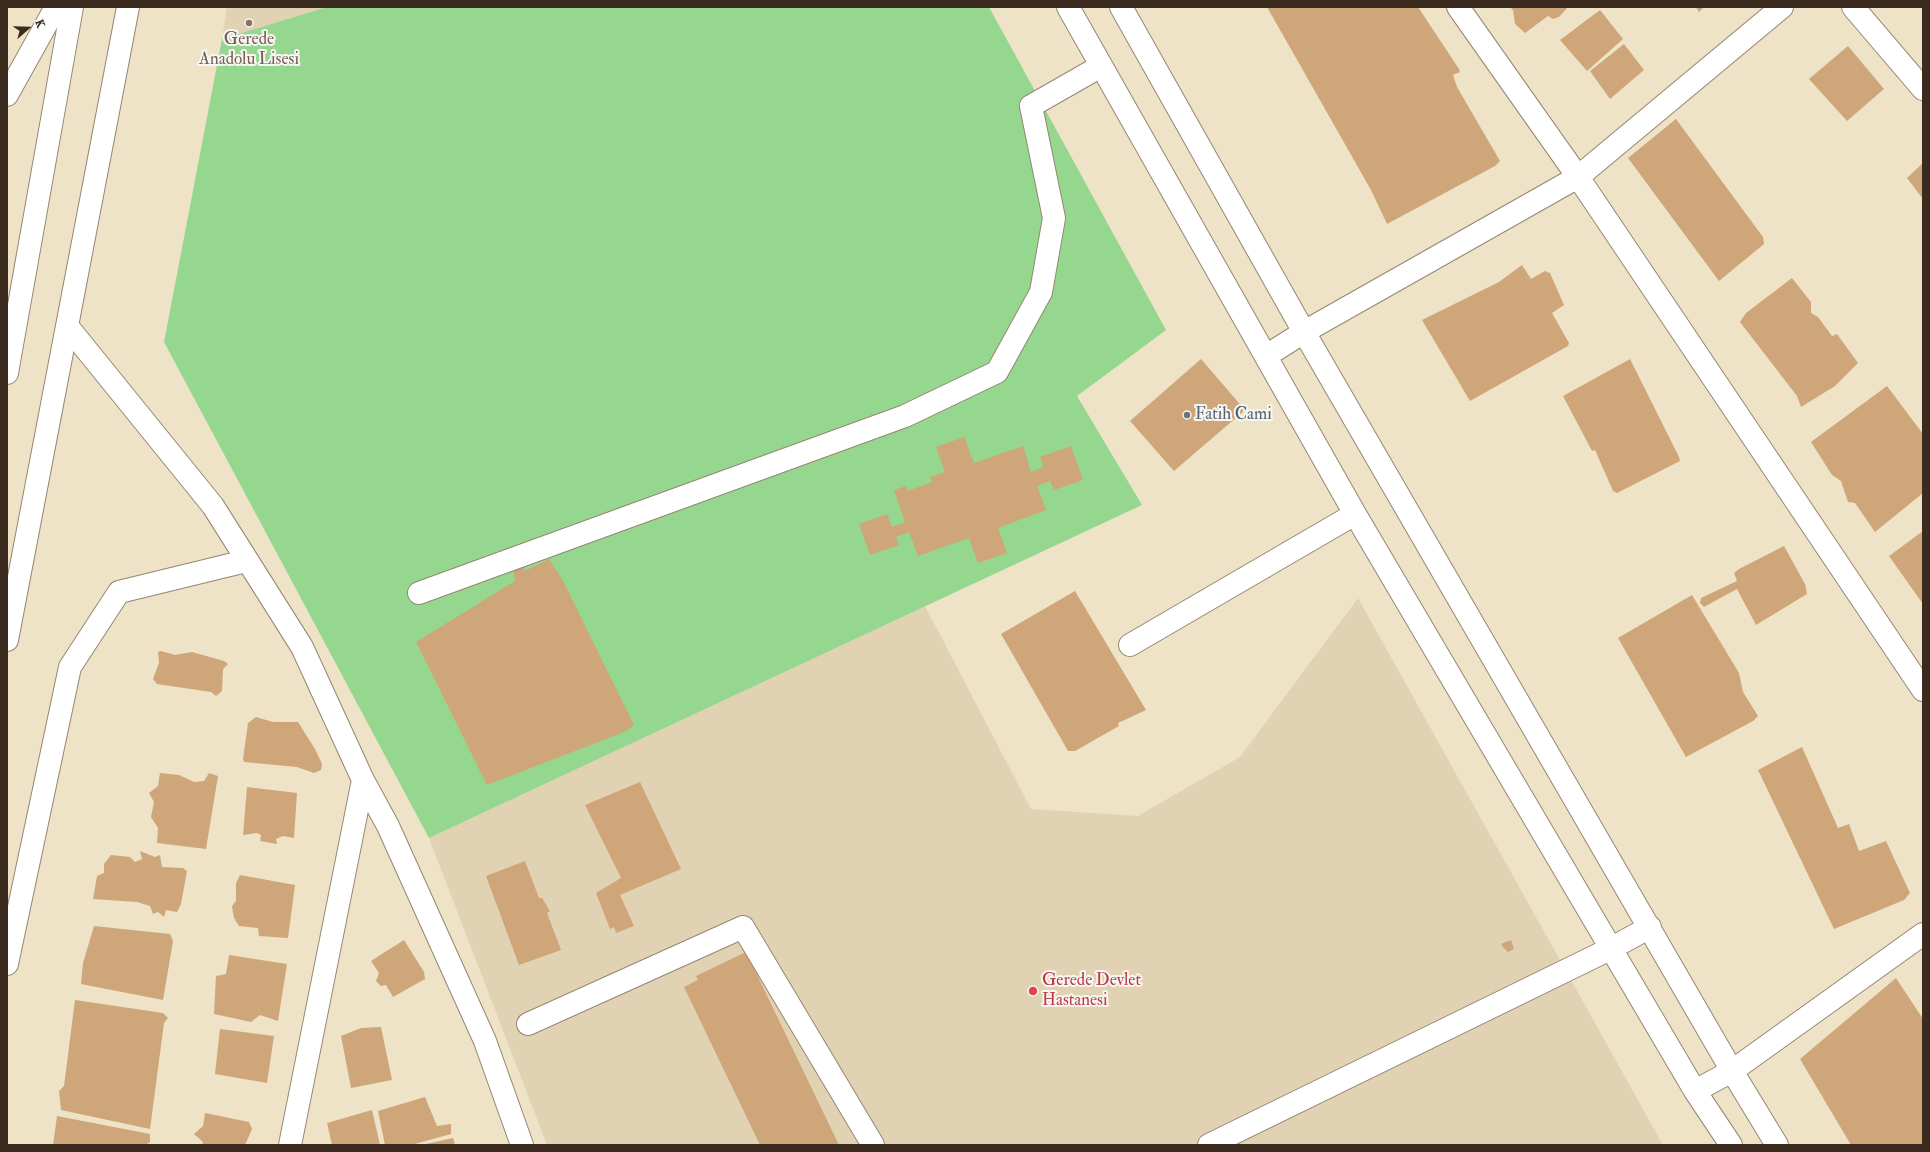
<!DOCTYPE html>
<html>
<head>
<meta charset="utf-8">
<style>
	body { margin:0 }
	#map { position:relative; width:1930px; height:1152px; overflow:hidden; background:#eee3c7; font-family:"IM FELL Double Pica",serif }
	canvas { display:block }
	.frame { position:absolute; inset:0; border:8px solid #3b2a1e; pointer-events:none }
	.north { position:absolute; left:8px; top:8px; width:40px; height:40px; -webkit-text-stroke:3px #f6f6f2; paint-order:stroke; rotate:70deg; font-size:11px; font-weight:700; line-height:16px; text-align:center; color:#3b2a1e }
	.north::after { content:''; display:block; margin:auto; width:14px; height:18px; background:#3b2a1e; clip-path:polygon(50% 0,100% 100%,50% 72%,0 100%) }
</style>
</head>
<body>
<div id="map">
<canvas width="1930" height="1152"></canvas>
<div class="frame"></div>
<div class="north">K</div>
</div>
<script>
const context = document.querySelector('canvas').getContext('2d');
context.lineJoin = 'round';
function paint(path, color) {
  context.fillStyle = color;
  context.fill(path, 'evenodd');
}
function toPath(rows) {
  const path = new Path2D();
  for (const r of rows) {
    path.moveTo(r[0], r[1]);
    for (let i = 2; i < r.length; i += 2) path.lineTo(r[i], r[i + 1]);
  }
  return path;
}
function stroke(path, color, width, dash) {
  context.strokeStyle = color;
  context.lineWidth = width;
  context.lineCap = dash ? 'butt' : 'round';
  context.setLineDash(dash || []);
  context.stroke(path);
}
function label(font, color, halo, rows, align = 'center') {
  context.font = font + ' "IM FELL Double Pica",serif';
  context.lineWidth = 4;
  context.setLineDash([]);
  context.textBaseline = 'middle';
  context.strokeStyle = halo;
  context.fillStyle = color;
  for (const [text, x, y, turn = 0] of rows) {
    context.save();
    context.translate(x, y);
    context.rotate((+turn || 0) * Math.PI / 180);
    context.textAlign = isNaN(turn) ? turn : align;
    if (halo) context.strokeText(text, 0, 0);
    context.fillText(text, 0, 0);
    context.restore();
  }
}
paint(toPath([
	[227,7,327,7,222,39],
	[1358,598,1663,1145,547,1145,429,838,925,606,1031,809,1138,816,1240,757]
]), '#e1d2b4');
paint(toPath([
	[327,7,989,7,1166,330,1077,396,1142,505,429,838,164,342,222,39]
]), '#95d78e');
paint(toPath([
	[1267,7,1418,7,1459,69,1460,72,1453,75,1457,87,1500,161,1495,166,1387,224,1371,190],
	[1510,7,1568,7,1559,17,1553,19,1548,16,1525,33,1515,24,1513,10],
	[1696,7,1704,7,1699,12],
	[1600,10,1623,39,1587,71,1560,40],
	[1624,44,1644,70,1610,99,1590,71],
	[1848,46,1884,89,1847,121,1809,79],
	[1676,119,1763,237,1764,244,1719,281,1628,158],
	[1923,163,1923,199,1907,178],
	[1522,265,1531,279,1545,271,1550,273,1564,305,1552,313,1569,343,1568,346,1470,401,1422,320,1499,282],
	[1792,278,1811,302,1811,313,1818,317,1832,336,1837,334,1858,363,1835,386,1801,407,1797,396,1740,322,1746,313],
	[1201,359,1245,410,1174,471,1130,421],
	[1630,359,1679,457,1680,461,1617,493,1613,491,1595,450,1592,451,1563,396],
	[1887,386,1923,434,1923,493,1875,532,1855,503,1848,502,1841,481,1832,475,1811,442],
	[964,437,974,463,1023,446,1031,472,1043,467,1040,457,1071,446,1083,480,1054,490,1050,481,1037,486,1046,510,998,528,1007,553,978,563,969,538,918,556,909,532,896,537,899,545,870,555,859,524,887,514,892,527,905,522,894,490,906,486,908,491,932,482,930,477,945,472,936,447],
	[1923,531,1923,604,1889,556],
	[1784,546,1805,584,1807,594,1756,625,1737,589,1704,607,1700,603,1701,598,1737,581,1734,573,1739,569],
	[549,559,562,579,634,725,624,732,487,785,416,642,515,581,513,567,522,563,525,571],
	[1075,591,1146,710,1118,723,1119,726,1075,751,1068,751,1001,634],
	[1692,595,1739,673,1743,692,1758,716,1753,721,1686,757,1618,638],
	[161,651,175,655,192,652,224,661,228,664,223,669,222,691,216,696,211,692,157,684,153,679,159,663,158,652],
	[256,717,273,722,298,722,315,749,322,764,321,770,314,773,297,767,244,762,243,759,248,723],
	[1802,747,1838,828,1849,824,1859,851,1886,841,1910,893,1904,900,1834,929,1758,770],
	[160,773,179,775,194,782,204,781,209,773,218,776,206,849,157,843,158,828,151,817,154,802,149,793,158,786],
	[640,782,681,869,620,895,634,926,616,933,614,927,610,929,596,893,621,878,585,805],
	[247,787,297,793,294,838,283,836,276,839,277,844,260,841,261,835,257,833,243,835],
	[140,851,155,857,160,855,162,867,183,868,187,871,181,904,177,912,166,910,164,917,158,912,153,914,150,906,137,902,93,899,97,876,104,873,104,864,111,855,130,857,135,862,142,859],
	[525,861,539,898,542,898,550,911,547,913,561,950,519,965,486,876],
	[240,875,295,885,288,938,259,936,258,928,239,926,234,918,232,906,236,901,236,883],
	[94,926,170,934,173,941,163,1000,81,984,83,963],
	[404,940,424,972,425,979,393,997,386,985,381,986,376,981,379,973,371,961],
	[1511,940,1514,949,1508,952,1503,947,1501,944],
	[746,952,839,1145,760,1145,684,987,698,980,696,976],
	[229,955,287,964,278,1021,260,1015,251,1022,214,1014,216,976,226,974],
	[1896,978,1923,1019,1923,1145,1851,1145,1800,1059],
	[75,1000,163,1013,168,1018,164,1023,150,1129,61,1110,59,1091,64,1086],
	[381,1027,392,1080,351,1088,341,1036,361,1028],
	[220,1029,274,1036,267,1083,215,1074],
	[425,1097,437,1126,451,1124,451,1134,411,1145,385,1145,378,1111],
	[372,1110,380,1145,332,1145,327,1123],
	[205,1113,249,1122,252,1129,245,1145,202,1145,203,1142,194,1134,203,1126],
	[57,1116,150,1134,150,1142,146,1145,53,1145],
	[453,1138,455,1145,426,1145,426,1144]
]), '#cea679');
const minor = toPath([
	[1068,7,1355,514,1695,1091,1731,1145],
	[1121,7,1304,332,1732,1071,1777,1145],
	[1458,7,1578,177,1923,690],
	[1853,7,1923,89],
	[7,95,56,7],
	[68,327,213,506,302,647,363,780,388,826,485,1041,522,1145],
	[1266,356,1304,332,1578,177,1782,7],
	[419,593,905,416,997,372,1041,292,1054,218,1031,106,1101,66],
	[1130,645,1355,514],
	[7,964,70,667,119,592,246,561],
	[528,1024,743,927,873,1145],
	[1695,1091,1732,1071,1923,934],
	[290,1145,363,780],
	[1209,1145,1612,948,1650,927]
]);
const highway = toPath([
	[7,373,72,7],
	[7,640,128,7]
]);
stroke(minor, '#948672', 24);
stroke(highway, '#948672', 24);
stroke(minor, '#fff', 22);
stroke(highway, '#fff', 22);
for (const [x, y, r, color] of [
	[249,23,4,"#8d6e63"],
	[1187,415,4,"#6b7280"],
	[1033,991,5,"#e0444e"]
]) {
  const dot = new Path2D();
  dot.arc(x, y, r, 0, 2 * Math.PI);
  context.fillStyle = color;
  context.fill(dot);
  stroke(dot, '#f6f6f2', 1.5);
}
label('17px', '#785e54', '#f6f6f2', [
	["Gerede",249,40],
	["Anadolu Lisesi",249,60]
]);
label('17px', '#5b616d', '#f6f6f2', [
	["Fatih Cami",1195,415]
], 'left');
label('17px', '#be3a42', '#f6f6f2', [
	["Gerede Devlet",1042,981],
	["Hastanesi",1042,1001]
], 'left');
</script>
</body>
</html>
